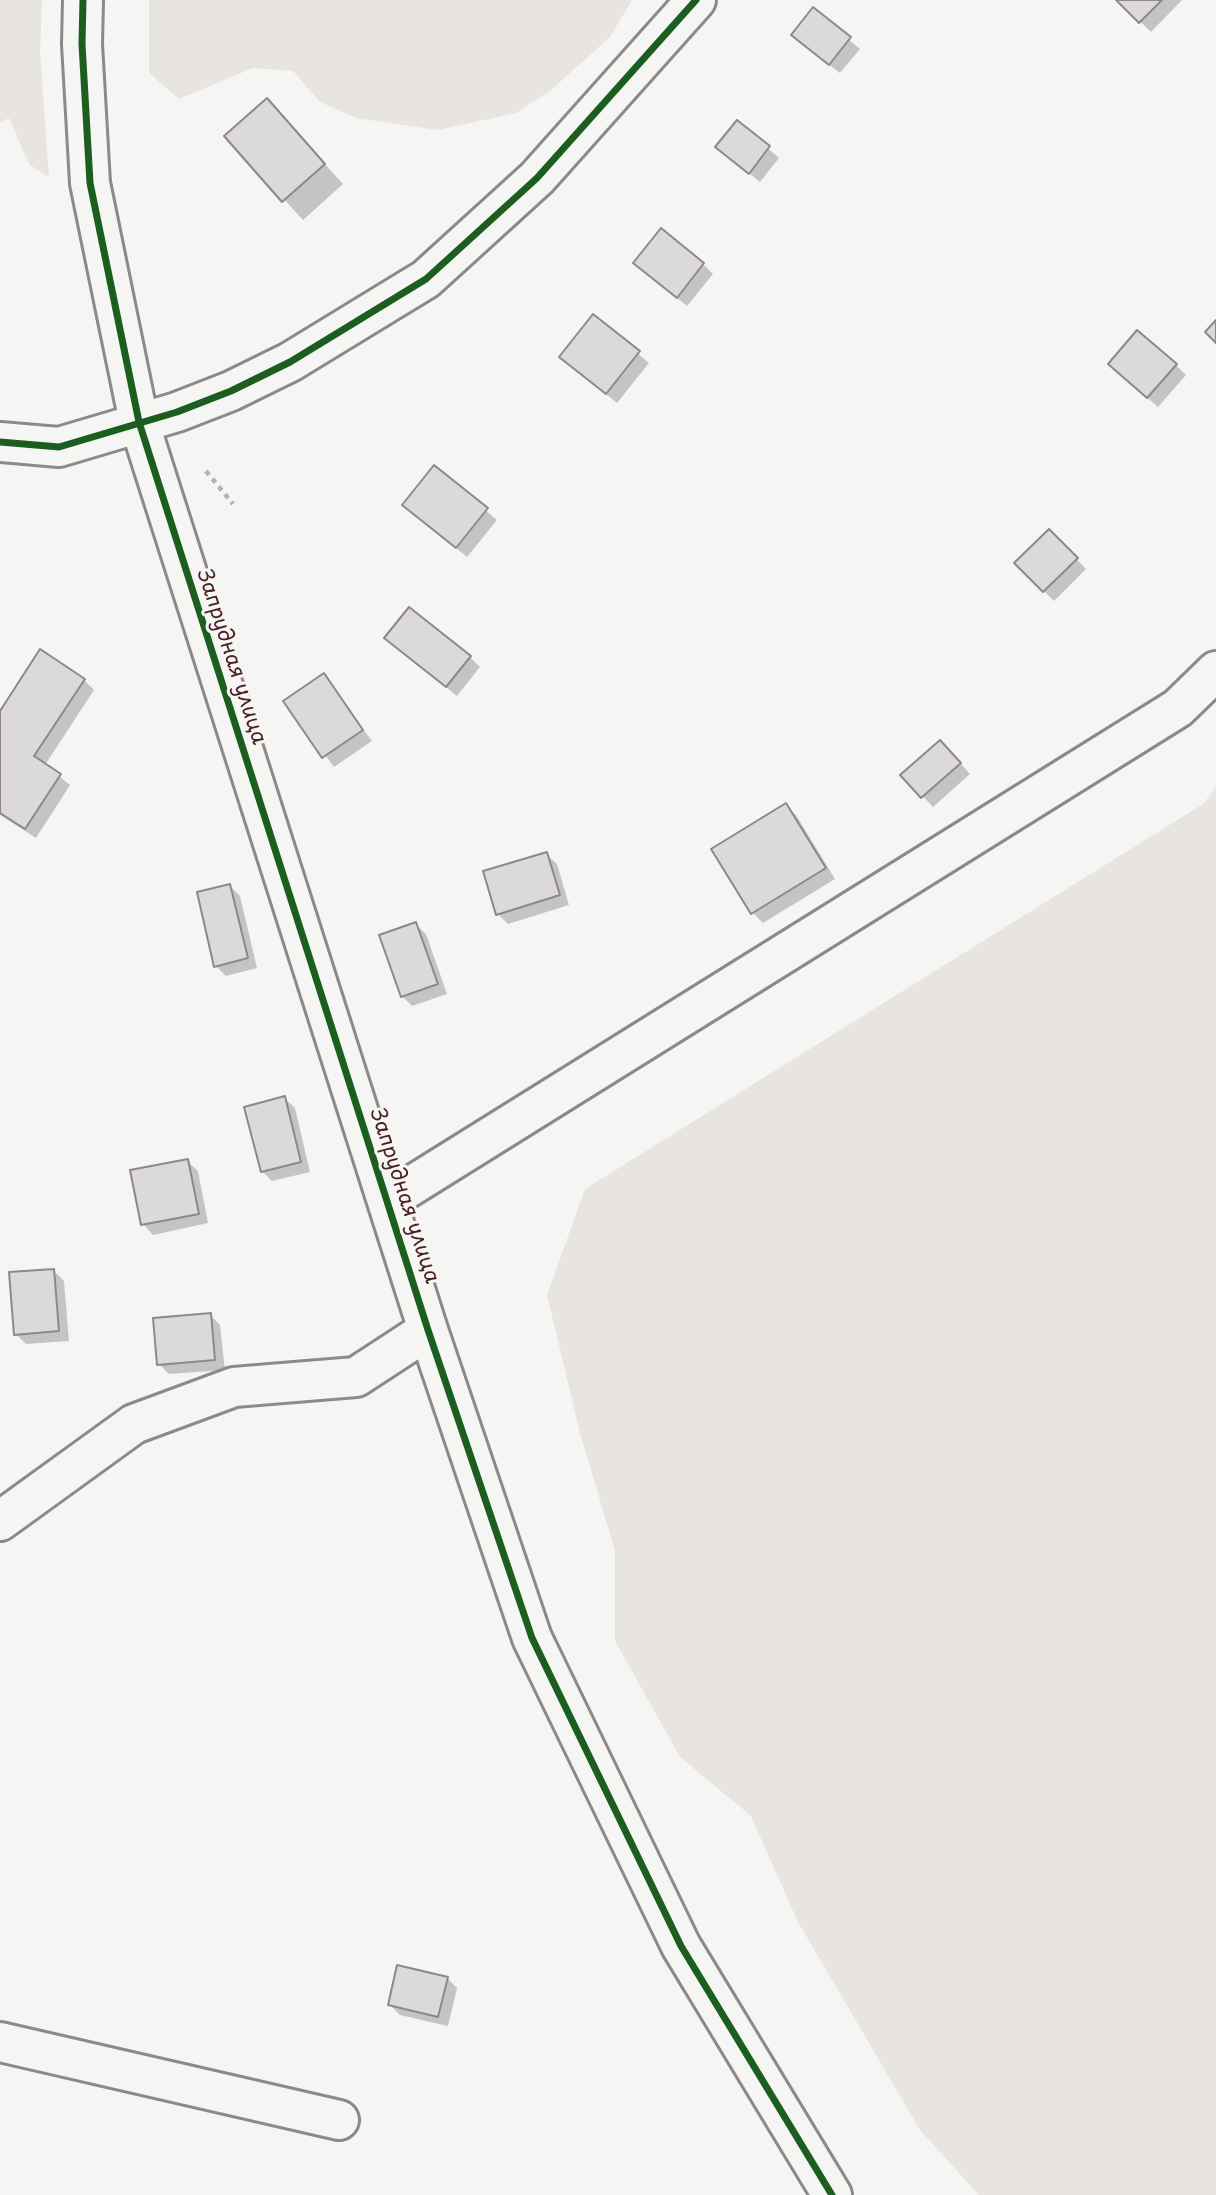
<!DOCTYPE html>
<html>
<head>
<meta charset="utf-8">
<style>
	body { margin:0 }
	canvas { display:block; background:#f5f5f3 }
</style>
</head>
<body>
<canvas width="1216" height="2195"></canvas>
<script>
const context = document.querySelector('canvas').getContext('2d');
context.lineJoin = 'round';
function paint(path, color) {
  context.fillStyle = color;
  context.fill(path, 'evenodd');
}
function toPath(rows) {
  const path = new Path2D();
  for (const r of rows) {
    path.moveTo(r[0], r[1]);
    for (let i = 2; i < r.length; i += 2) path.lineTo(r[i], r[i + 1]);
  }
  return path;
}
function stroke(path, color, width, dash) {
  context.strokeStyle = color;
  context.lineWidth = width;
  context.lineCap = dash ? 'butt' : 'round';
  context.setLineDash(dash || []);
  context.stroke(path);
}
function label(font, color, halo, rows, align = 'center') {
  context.font = font + ' "Playpen Sans",sans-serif';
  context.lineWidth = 6;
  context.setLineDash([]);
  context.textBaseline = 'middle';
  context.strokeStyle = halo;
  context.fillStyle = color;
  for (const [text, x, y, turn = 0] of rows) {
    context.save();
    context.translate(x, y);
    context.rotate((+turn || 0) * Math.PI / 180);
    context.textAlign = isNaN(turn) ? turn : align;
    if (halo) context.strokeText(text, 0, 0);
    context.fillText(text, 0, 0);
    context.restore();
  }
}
paint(toPath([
	[0,0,42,0,40,52,49,178,29,164,9,118,0,122],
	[149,0,632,0,610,37,550,91,516,113,438,130,356,118,320,102,293,71,253,68,179,99,149,73],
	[1216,787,1216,2195,979,2195,920,2130,798,1922,751,1816,680,1757,615,1641,615,1551,580,1433,547,1295,585,1189,1203,804]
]), '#e8e4e2');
paint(toPath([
	[1118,0,1182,0,1151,32],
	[813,10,860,49,840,73,803,45],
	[267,100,343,184,303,220,226,136],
	[738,122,779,158,760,182,718,147],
	[635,263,703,264,713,274,687,306],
	[593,316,649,363,617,403,561,357],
	[1176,365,1186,375,1158,407,1120,374],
	[434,467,497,520,467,557,404,505],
	[1049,531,1086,569,1054,601,1017,564],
	[387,638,470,657,480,667,457,696],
	[324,676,372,741,334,767,286,702],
	[84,680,94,690,45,765,70,785,36,838,0,815,0,714],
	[950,752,970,774,933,807,903,775],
	[785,805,796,815,835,879,763,923,753,913],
	[546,854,557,864,569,905,508,924,498,914],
	[230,886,240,896,257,968,226,976,216,966],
	[415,924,426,934,447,994,412,1006,402,996],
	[284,1098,295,1108,310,1172,272,1181,262,1171],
	[187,1161,198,1171,208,1223,153,1235,143,1224],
	[54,1271,64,1281,69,1341,26,1344,16,1334],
	[210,1315,220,1325,225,1370,169,1374,159,1364],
	[447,1978,457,1988,448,2026,400,2015,390,2005]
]), '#0003');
const building = toPath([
	[1116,0,1162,0,1139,23,1116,0],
	[813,7,851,37,829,65,791,35,813,7],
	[267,98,325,164,282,202,224,136,267,98],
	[737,120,770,146,749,174,715,147,737,120],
	[661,228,704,263,677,298,633,263,661,228],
	[593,314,640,351,606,394,559,357,593,314],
	[1216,320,1216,343,1205,332,1216,320],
	[1137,330,1177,364,1147,398,1108,364,1137,330],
	[434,465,488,508,456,548,402,505,434,465],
	[1049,529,1078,558,1043,592,1014,563,1049,529],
	[409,607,471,656,446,687,384,638,409,607],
	[40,649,85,679,34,756,61,774,25,829,0,813,0,711,40,649],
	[324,673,363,730,322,758,283,701,324,673],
	[940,740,961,763,921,798,900,775,940,740],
	[786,803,826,868,751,914,711,849,786,803],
	[547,852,560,895,496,915,483,871,547,852],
	[230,884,248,958,214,967,197,892,230,884],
	[416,922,438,984,401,997,379,935,416,922],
	[285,1096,301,1162,261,1172,244,1107,285,1096],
	[188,1159,199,1214,141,1225,130,1170,188,1159],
	[54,1269,59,1331,14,1335,9,1272,54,1269],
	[211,1313,215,1360,157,1365,153,1318,211,1313],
	[397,1965,448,1977,438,2017,388,2005,397,1965]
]);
paint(building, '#dcdad9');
stroke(building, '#8f8788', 2);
const minor = toPath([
	[83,0,82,44,90,183,139,422,428,1330,532,1638,681,1946,832,2195],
	[0,442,59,447,177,412,231,391,290,362,426,279,537,178,696,0],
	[387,1201,1178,708,1216,671],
	[0,1521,134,1424,234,1387,356,1377,428,1330],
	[0,2042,339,2120]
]);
stroke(minor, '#8f8788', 44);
stroke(toPath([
	[206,471,233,504]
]), '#b6b2b2', 4.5, [5, 5]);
stroke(minor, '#f5f5f3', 38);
stroke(toPath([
	[83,0,82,44,90,183,139,422,428,1330,532,1638,681,1946,832,2195],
	[0,442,59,447,177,412,231,391,290,362,426,279,537,178,696,0]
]), '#1b5e20', 7);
label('21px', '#4a1f2b', '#f6f6f2', [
	["Запрудная улица",231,657,72],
	["Запрудная улица",404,1196,72]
]);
</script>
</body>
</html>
